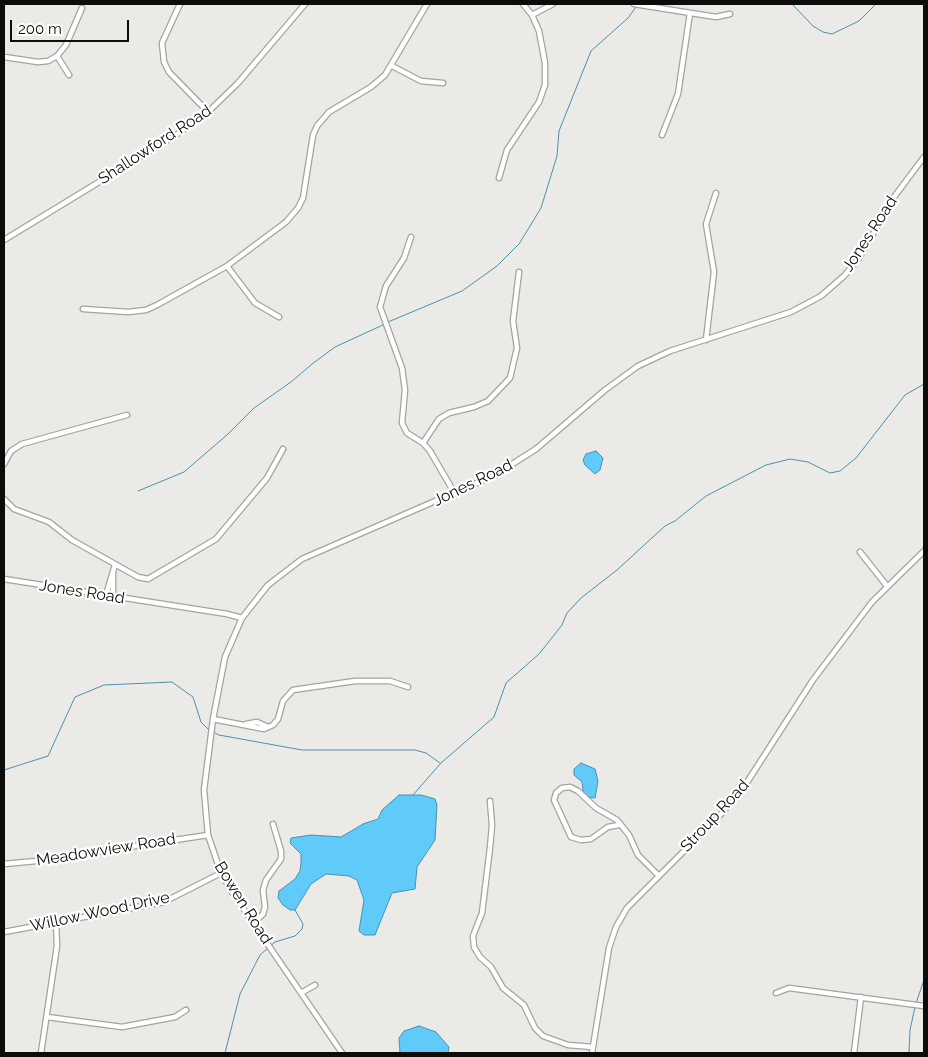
<!DOCTYPE html>
<html>
<head>
<meta charset="utf-8">
<style>
	body { margin:0 }
	#map { position:relative; width:928px; height:1057px; overflow:hidden; background:#eceae6; font-family:Raleway,sans-serif }
	canvas { display:block }
	.frame { position:absolute; inset:0; border:5px solid #0c0c0b; pointer-events:none }
	.scale { position:absolute; left:10px; top:20px; width:119px; height:22px; box-sizing:border-box; border:2px solid #0c0c0b; border-top:0; padding-left:6px; font-size:15px; line-height:18px; white-space:nowrap; color:#0c0c0b; -webkit-text-stroke:4px #fff; paint-order:stroke }
</style>
</head>
<body>
<div id="map">
<canvas width="928" height="1057"></canvas>
<div class="frame"></div>
<div class="scale">200 m</div>
</div>
<script>
const context = document.querySelector('canvas').getContext('2d');
context.lineJoin = 'round';
function paint(path, color) {
  context.fillStyle = color;
  context.fill(path, 'evenodd');
}
function toPath(rows) {
  const path = new Path2D();
  for (const r of rows) {
    path.moveTo(r[0], r[1]);
    for (let i = 2; i < r.length; i += 2) path.lineTo(r[i], r[i + 1]);
  }
  return path;
}
function stroke(path, color, width, dash) {
  context.strokeStyle = color;
  context.lineWidth = width;
  context.lineCap = dash ? 'butt' : 'round';
  context.setLineDash(dash || []);
  context.stroke(path);
}
function label(font, color, halo, rows, align = 'center') {
  context.font = font + ' Raleway,sans-serif';
  context.lineWidth = 4.5;
  context.setLineDash([]);
  context.textBaseline = 'middle';
  context.strokeStyle = halo;
  context.fillStyle = color;
  for (const [text, x, y, turn = 0] of rows) {
    context.save();
    context.translate(x, y);
    context.rotate((+turn || 0) * Math.PI / 180);
    context.textAlign = isNaN(turn) ? turn : align;
    if (halo) context.strokeText(text, 0, 0);
    context.fillText(text, 0, 0);
    context.restore();
  }
}
const water = toPath([
	[596,451,603,458,600,470,595,474,585,465,583,460,586,454,596,451],
	[581,763,595,769,598,781,595,798,587,797,583,790,582,782,574,775,574,769,581,763],
	[399,795,421,795,435,799,437,805,435,840,417,867,415,889,392,893,375,935,364,935,359,931,364,900,357,880,349,876,326,874,311,884,295,910,290,910,283,905,278,898,279,891,295,879,300,871,301,863,301,854,290,843,291,838,311,835,341,837,363,824,378,819,382,810,399,795],
	[419,1026,436,1032,449,1047,448,1053,400,1053,399,1038,404,1031,419,1026]
]);
paint(water, '#60caf8');
stroke(water, '#4791b1', 1);
stroke(toPath([
	[792,4,813,26,823,32,832,34,859,21,876,4],
	[388,322,462,291,497,266,519,244,541,208,557,156,559,131,591,51,628,18,636,7],
	[138,491,184,472,228,434,254,408,291,382,312,364,335,347,385,324],
	[213,732,219,735,302,750,415,750,426,753,440,763],
	[4,770,48,756,75,697,104,685,172,682,193,697,201,722,209,730],
	[413,795,441,763,494,717,506,683,539,654,562,625,567,613,581,598,617,570,665,526,675,521,706,496,766,465,790,459,808,462,830,473,840,471,856,458,905,395,924,384],
	[916,1003,924,980],
	[225,1053,240,994,260,955,275,942,295,936,302,929,303,924,295,910],
	[909,1053,910,1030,915,1007]
]), '#4791b1', 1);
const minor = toPath([
	[180,4,162,43,164,62,169,72,208,112],
	[634,4,716,17,730,14],
	[532,15,553,4],
	[57,56,69,75],
	[4,57,38,62,48,61,57,56,66,45,82,8],
	[392,66,421,81,443,83],
	[662,135,678,94,690,13],
	[499,178,507,150,539,102,545,85,545,63,539,31,532,15,523,4],
	[411,237,404,258,386,286,380,307,402,368,405,390,402,423,407,433,423,443,430,451,455,494],
	[4,240,176,135,208,112,238,83,305,4],
	[227,266,255,303,279,317],
	[83,309,128,312,146,310,157,305,227,266,286,222,298,208,303,198,313,135,317,126,329,112,371,87,385,75,427,4],
	[706,340,714,272,706,224,716,193],
	[423,443,439,419,449,413,474,407,488,401,510,378,517,348,513,321,519,272],
	[4,464,11,451,22,444,127,415],
	[4,499,14,509,49,522,72,540,138,577,148,579,216,539,267,478,283,449],
	[860,552,887,586],
	[113,573,113,596],
	[4,579,227,614,242,618],
	[106,595,115,565],
	[213,719,264,729,273,725,278,719,283,701,293,690,355,681,390,681,408,687],
	[246,724,257,722,268,727],
	[490,801,492,825,490,848,482,913,473,936,474,947,480,957,491,967,503,988,524,1005,535,1028,543,1036,568,1045,593,1047],
	[619,825,608,827,591,839,581,840,571,837,554,800,556,793,562,788,570,787,578,791,596,808,617,820,629,835,638,855,658,875],
	[4,864,36,861,208,835],
	[254,923,263,914,265,907,263,890,266,880,281,859,281,851,273,824],
	[4,932,164,902,221,873],
	[301,993,315,985],
	[776,993,789,988,924,1006],
	[47,1017,122,1027,175,1017,186,1010],
	[41,1053,57,946,56,922],
	[342,1053,232,892,221,873,208,835,204,790,213,719,225,657,242,618,268,585,302,559,495,475,536,449,605,390,638,366,670,351,791,312,821,296,844,276,859,258,894,197,924,157],
	[592,1053,609,948,616,927,627,908,723,812,742,790,813,680,872,602,924,551],
	[854,1053,861,997]
]);
stroke(minor, '#a5a3a0', 7);
stroke(minor, '#fff', 4.5);
label('16px', '#0c0c0b', '#fff', [
	["Shallowford Road",155,145,-33],
	["Jones Road",870,234,-57],
	["Jones Road",473,483,-26],
	["Jones Road",82,592,9],
	["Stroup Road",715,816,-47],
	["Meadowview Road",106,850,-9],
	["Bowen Road",243,903,58],
	["Willow Wood Drive",100,912,-12]
]);
</script>
</body>
</html>
